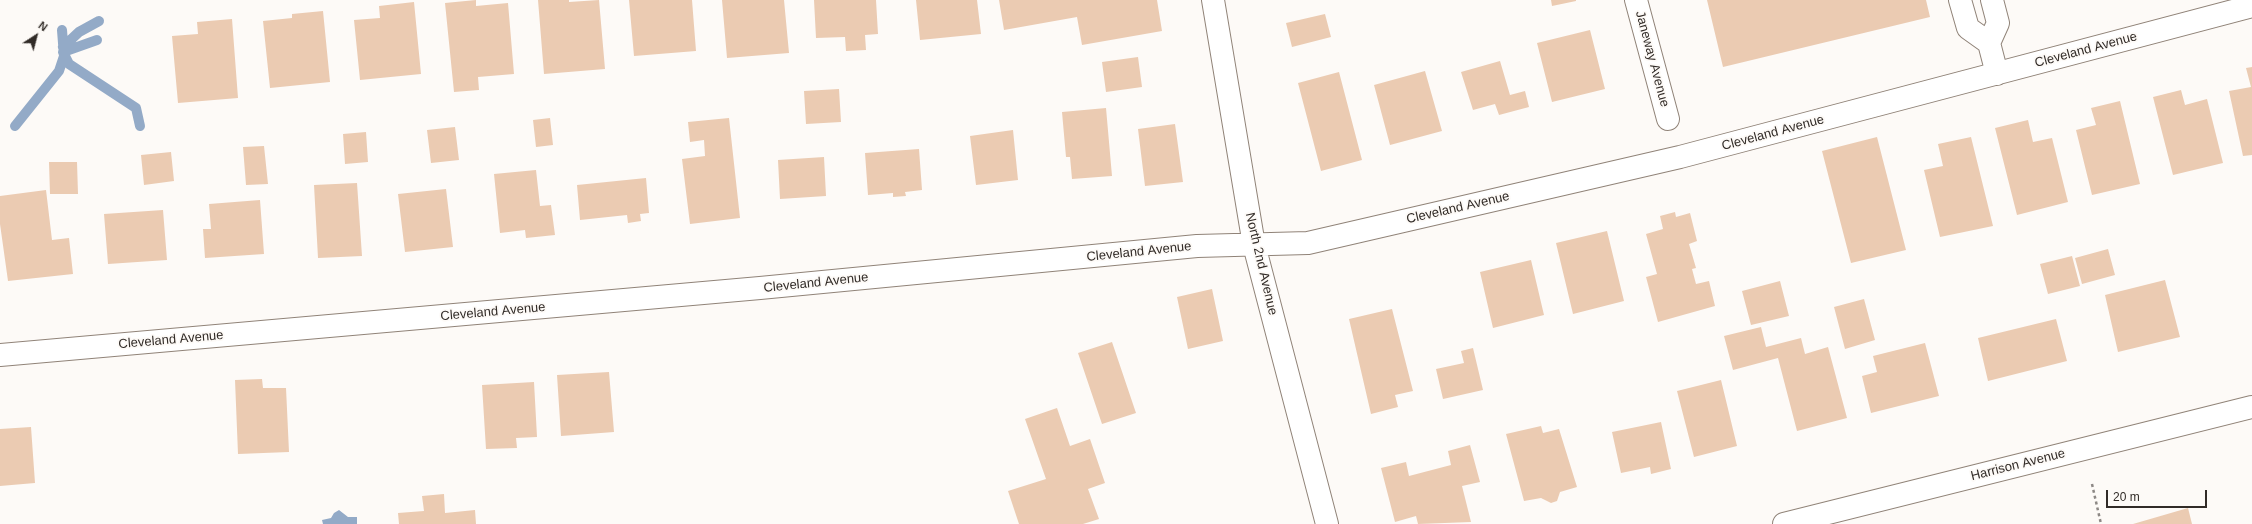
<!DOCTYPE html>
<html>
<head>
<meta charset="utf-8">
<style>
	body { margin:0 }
	#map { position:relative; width:2252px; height:524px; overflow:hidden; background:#fdfaf7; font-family:Arial,sans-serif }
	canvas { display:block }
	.north { position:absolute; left:16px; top:16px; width:40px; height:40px; -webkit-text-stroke:3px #fdfaf7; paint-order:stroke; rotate:36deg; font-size:11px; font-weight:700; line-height:16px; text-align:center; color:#312b27 }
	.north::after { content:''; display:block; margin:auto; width:14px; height:18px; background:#312b27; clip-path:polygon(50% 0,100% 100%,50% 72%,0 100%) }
	.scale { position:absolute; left:2106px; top:490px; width:101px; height:18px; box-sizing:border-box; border:2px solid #312b27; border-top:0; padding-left:5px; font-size:12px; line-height:14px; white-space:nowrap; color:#312b27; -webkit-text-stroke:3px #fdfaf7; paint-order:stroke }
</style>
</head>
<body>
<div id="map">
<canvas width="2252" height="524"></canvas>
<div class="north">N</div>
<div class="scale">20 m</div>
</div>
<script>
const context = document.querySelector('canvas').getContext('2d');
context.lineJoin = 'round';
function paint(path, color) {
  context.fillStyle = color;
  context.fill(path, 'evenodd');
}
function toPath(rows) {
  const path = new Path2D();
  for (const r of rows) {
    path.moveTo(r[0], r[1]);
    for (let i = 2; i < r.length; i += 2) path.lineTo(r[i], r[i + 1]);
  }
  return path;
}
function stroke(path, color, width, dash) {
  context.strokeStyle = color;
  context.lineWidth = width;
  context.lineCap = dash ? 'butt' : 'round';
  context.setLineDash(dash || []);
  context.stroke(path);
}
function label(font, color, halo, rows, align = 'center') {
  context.font = font + ' Arial,sans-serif';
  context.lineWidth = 3.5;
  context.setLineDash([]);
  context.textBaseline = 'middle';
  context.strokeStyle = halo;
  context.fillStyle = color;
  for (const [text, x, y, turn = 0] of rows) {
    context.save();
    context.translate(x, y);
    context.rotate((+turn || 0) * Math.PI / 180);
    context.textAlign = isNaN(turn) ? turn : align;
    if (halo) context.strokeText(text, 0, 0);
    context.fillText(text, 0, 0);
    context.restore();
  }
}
paint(toPath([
	[339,510,348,517,357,517,357,524,323,524,322,520,331,518,334,513]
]), '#93aac7');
stroke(toPath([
	[97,40,66,51,63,47,79,32,99,21],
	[63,52,69,64,136,108,140,126],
	[15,126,59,71,64,56,62,30]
]), '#93aac7', 10);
paint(toPath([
	[476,0,476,6,508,3,514,74,478,77,479,90,454,92,445,3],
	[538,0,569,0,569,2,599,0,605,69,544,74],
	[629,0,692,0,696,51,634,56],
	[722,0,784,0,789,53,727,58],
	[814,0,876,0,878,34,865,35,866,50,846,51,845,37,816,38],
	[916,0,977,0,981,34,920,40],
	[999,0,1157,0,1162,31,1082,45,1077,17,1004,30],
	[1551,0,1576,0,1576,1,1552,6],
	[1707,0,1926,0,1930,17,1723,67],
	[414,2,421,74,360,80,354,20,380,18,379,6],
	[323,11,330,82,270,88,263,21,292,18,292,14],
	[1325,14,1331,37,1292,47,1286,23],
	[232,19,238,98,178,103,172,36,198,34,197,22],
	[1590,30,1605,89,1552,102,1537,43],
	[1138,57,1142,87,1106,92,1102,62],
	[1500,61,1510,95,1525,91,1529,107,1499,115,1495,104,1473,110,1461,72],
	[2252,67,2252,155,2243,156,2229,91,2251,87,2246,68],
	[1425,71,1442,131,1390,145,1374,85],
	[1339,72,1362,160,1321,171,1298,83],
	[839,89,841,122,806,124,804,91],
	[2181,90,2185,105,2207,99,2223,163,2173,175,2153,97],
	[2120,101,2140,184,2092,195,2076,130,2096,125,2091,108],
	[1106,108,1112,176,1072,179,1070,157,1066,157,1062,112],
	[550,118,553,145,536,147,533,120],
	[729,118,740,218,690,224,682,159,705,156,704,140,690,142,688,122],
	[2028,120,2033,142,2052,138,2068,202,2017,215,1995,128],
	[1175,124,1183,182,1145,186,1138,129],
	[455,127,459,160,431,163,427,130],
	[1013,130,1018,180,976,185,970,136],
	[366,132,368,162,345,164,343,134],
	[1877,137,1906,250,1851,263,1822,151],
	[1971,137,1993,226,1940,237,1924,170,1943,166,1938,144],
	[264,146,268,184,246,185,243,147],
	[919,149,922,190,905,192,906,196,893,197,893,193,868,195,865,153],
	[171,152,174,181,144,185,141,155],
	[824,157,826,196,780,199,778,160],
	[49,162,77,162,78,194,50,194],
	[536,170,540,206,551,205,555,235,526,238,525,230,500,233,494,174],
	[646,178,649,213,640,214,641,221,628,223,627,215,580,220,577,185],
	[357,183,362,256,318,258,314,185],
	[446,189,453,247,405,252,398,194],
	[46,190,52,240,69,238,73,274,8,281,0,224,0,196],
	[260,200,264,254,205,258,203,229,211,229,209,204],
	[163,210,167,260,108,264,104,214],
	[1675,212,1676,217,1690,213,1697,241,1689,244,1696,268,1692,269,1696,284,1709,281,1715,306,1658,322,1646,277,1657,274,1646,234,1663,229,1660,216],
	[1607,231,1624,301,1573,314,1556,243],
	[2108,249,2115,275,2082,284,2075,258],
	[2072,256,2080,286,2048,294,2040,264],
	[1531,260,1544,315,1493,328,1480,272],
	[2165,280,2180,337,2118,352,2105,295],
	[1780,281,1789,316,1751,325,1742,291],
	[1212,289,1223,341,1188,349,1177,297],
	[1864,299,1875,340,1845,349,1834,307],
	[1392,309,1413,391,1395,395,1398,407,1371,414,1349,319],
	[2056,319,2067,361,1988,381,1978,338],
	[1761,327,1766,347,1801,338,1805,354,1828,347,1847,418,1797,431,1778,358,1733,370,1724,336],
	[1112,342,1136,413,1102,424,1078,353],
	[1925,343,1939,396,1871,413,1862,376,1877,372,1873,356],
	[1473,348,1483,390,1443,399,1436,369,1464,363,1461,351],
	[609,372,614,432,561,436,557,375],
	[262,379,263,388,286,388,289,452,238,454,235,380],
	[1721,380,1737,446,1694,457,1677,391],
	[534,382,537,437,516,438,517,448,486,449,482,385],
	[1057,408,1070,446,1090,439,1105,483,1088,489,1099,519,1083,524,1019,524,1008,491,1046,479,1025,419],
	[1661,422,1671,469,1651,474,1650,467,1621,473,1612,432],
	[1541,426,1543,433,1559,429,1577,487,1560,492,1557,501,1551,503,1541,498,1524,501,1506,434],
	[31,427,35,483,0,486,0,429],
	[1470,445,1480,482,1462,486,1471,522,1418,524,1416,516,1395,522,1381,468,1406,462,1409,476,1451,465,1448,451],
	[444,494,445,513,475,510,476,524,399,524,398,513,424,511,422,496],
	[2188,508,2192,524,2133,524]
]), '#ebcbb2');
const minor = toPath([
	[1213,0,1254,245,1327,524],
	[1636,0,1668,119],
	[1960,0,1968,28,1989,43,1997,74],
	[1989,43,1998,23,1992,0],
	[0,355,760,288,1197,246,1308,243,1680,157,2252,6],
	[1784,524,2252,407]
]);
stroke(minor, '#908378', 24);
stroke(toPath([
	[2092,484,2101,524]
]), '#8d8885', 2.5, [3, 3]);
stroke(minor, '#fff', 22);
label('13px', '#312b27', '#fdfaf7', [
	["Cleveland Avenue",2086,50,-15],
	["Janeway Avenue",1652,59,75],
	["Cleveland Avenue",1773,133,-15],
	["Cleveland Avenue",1458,208,-13],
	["Cleveland Avenue",1139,252,-6],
	["North 2nd Avenue",1261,264,77],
	["Cleveland Avenue",816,283,-6],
	["Cleveland Avenue",493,312,-5],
	["Cleveland Avenue",171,340,-5],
	["Harrison Avenue",2018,465,-14]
]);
</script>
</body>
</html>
